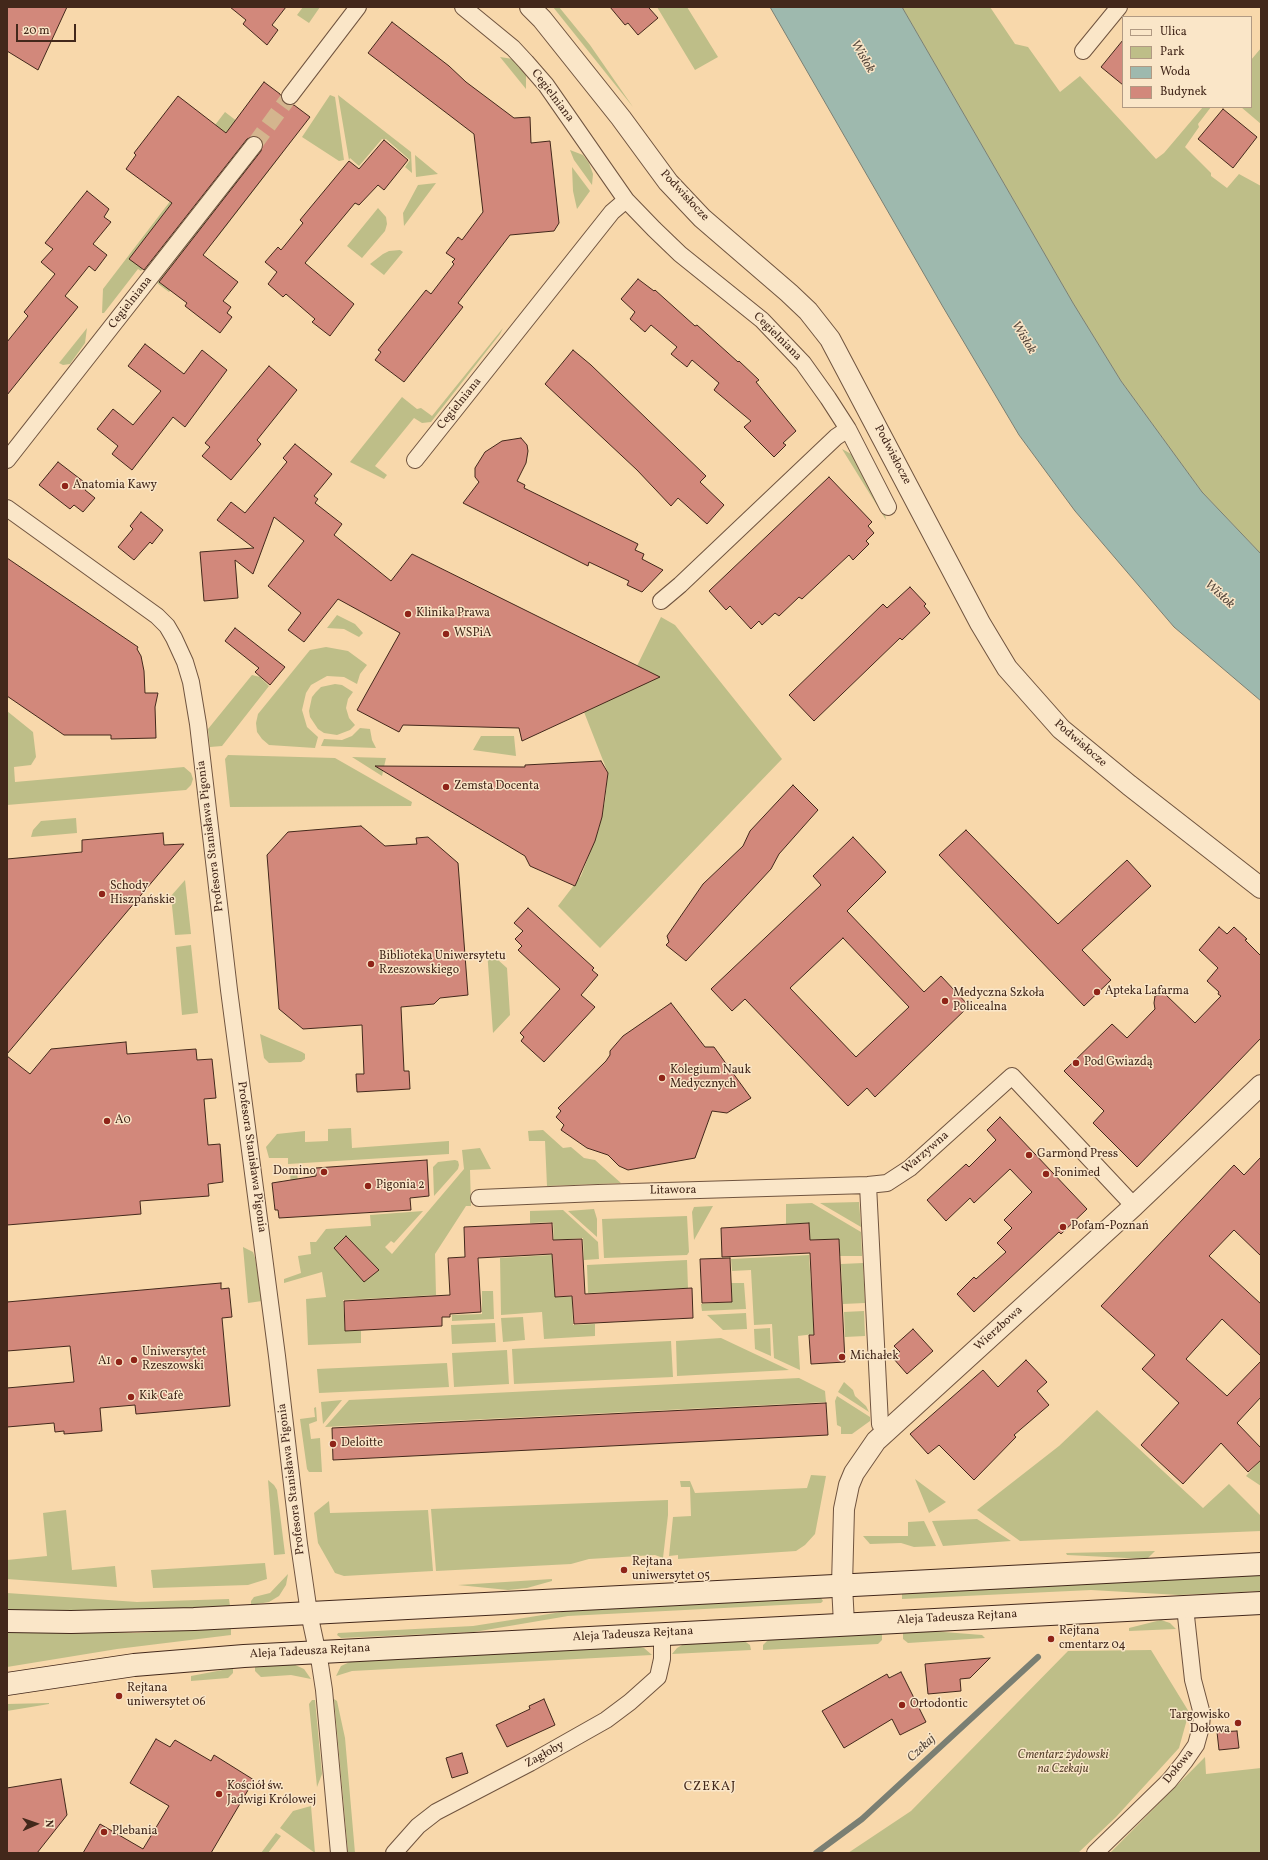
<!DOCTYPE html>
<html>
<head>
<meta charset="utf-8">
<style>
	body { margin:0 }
	#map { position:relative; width:1268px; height:1860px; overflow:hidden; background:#f8d8ab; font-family:Vollkorn,serif }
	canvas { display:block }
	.frame { position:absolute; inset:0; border:8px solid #43281b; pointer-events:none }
	.legend { position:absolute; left:1122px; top:16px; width:130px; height:92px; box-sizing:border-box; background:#fae6c8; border:1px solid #b19a83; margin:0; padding:5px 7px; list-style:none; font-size:12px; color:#43281b }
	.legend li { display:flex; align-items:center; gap:8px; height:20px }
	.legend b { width:20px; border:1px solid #b19a83 }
	.north { position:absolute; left:16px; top:1804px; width:40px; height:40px; -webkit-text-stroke:3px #fae6c8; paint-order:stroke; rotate:88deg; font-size:11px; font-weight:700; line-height:16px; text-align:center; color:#43281b }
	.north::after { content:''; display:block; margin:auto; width:14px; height:18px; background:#43281b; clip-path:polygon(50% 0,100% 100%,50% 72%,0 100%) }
	.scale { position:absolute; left:16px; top:24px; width:60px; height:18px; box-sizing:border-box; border:2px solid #43281b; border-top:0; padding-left:5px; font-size:12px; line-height:14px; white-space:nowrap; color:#43281b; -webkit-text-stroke:3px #fae6c8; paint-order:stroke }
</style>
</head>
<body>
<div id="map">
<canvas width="1268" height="1860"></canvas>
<div class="frame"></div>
<ul class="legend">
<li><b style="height:5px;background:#fae6c8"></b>Ulica</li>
<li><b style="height:11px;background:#bebe88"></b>Park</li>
<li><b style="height:11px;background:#9eb9ae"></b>Woda</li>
<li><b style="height:11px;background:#d2887b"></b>Budynek</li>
</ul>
<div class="north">N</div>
<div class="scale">20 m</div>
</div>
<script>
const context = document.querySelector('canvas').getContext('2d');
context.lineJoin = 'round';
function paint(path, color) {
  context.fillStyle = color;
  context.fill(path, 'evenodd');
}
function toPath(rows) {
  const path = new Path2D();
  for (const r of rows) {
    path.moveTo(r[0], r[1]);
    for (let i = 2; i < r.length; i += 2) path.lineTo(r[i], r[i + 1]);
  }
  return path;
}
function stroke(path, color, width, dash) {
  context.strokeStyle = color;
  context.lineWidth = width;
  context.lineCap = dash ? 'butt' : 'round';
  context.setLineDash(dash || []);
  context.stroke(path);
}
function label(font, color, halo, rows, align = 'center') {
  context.font = font + ' Vollkorn,serif';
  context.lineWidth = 3;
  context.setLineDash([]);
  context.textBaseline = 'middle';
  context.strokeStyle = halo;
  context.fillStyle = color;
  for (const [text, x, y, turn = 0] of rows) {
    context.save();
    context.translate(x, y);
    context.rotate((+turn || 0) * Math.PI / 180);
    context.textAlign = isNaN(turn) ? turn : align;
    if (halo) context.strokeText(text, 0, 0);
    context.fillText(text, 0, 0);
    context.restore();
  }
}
paint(toPath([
	[303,7,320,7,309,23,297,15],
	[553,7,559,7,590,45,633,107],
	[657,7,687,7,718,57,695,70],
	[902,7,990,7,1015,44,1028,47,1060,92,1080,76,1156,159,1164,153,1203,107,1211,107,1198,124,1199,127,1185,147,1211,173,1211,176,1227,188,1239,174,1261,186,1261,554,1202,492,1121,381,1073,303],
	[1261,48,1261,124,1241,107,1251,107,1251,60],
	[500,57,513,59,526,75,526,89],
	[330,95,335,97,344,160,339,161,302,137],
	[338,95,411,152,412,173,405,167,410,160,386,139,382,139,359,166,350,158,349,160],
	[225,112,281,155,217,238,203,248,169,292,157,283,258,152,242,140,141,271,138,269,104,313,102,313,103,289,220,136,212,129],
	[570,150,583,155,589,163,593,174,592,185,574,160],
	[415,155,438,174,416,177],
	[572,167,590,191,577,209,573,191],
	[436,183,404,226,403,213,418,185],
	[378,208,386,217,387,224,385,231,362,258,347,246],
	[400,250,403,252,384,275,370,264,383,254,389,251],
	[87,328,85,343,70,364,63,365,59,363],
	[503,328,500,334,431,422,422,423,414,418,375,466,387,475,384,479,350,462,402,397,417,409,421,408,432,416],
	[842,449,853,455,883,502,886,520],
	[337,615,355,624,363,633,359,637,344,629,327,628],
	[661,617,675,625,782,759,600,948,558,906,581,876,599,829,605,801,608,773,584,712,659,677,637,666],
	[326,647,348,651,367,665,360,674,357,684,344,677,327,676,311,685,306,693,302,710,307,727,318,737,315,748,269,745,262,739,257,732,256,723,258,714,310,650],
	[252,675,260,677,269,686,222,746,210,747,208,729],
	[335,684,342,685,353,692,348,699,346,708,349,718,355,725,350,730,337,735,324,733,318,729,310,717,309,711,312,697,316,692,321,687],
	[7,711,33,732,36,757,31,765,14,767,15,782,184,767,191,773,193,779,191,785,186,790,7,805],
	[360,728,370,729,372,740,376,748,321,746,324,739,342,740,352,736],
	[481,736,514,736,516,756,473,750],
	[228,755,335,758,412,802,411,806,230,807,225,759],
	[352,757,386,758,382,776],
	[76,818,77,833,31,837,33,830,41,821],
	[185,880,191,934,175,935,171,896],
	[191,945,198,1013,182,1015,176,947],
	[487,950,507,968,510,1015,493,1033],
	[260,1034,302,1052,305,1054,305,1059,301,1062,269,1063,264,1058],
	[351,1128,352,1148,449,1141,449,1154,288,1164,288,1158,269,1158,266,1147,277,1134,305,1131,305,1142,328,1141,328,1129],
	[543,1130,563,1148,571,1147,584,1158,595,1160,621,1183,547,1186,545,1141,529,1141,528,1131],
	[480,1148,491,1169,470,1170,471,1206,466,1206,435,1254,436,1295,343,1300,345,1331,361,1331,361,1343,308,1345,306,1299,326,1297,322,1272,284,1283,284,1279,301,1273,298,1256,311,1254,310,1242,316,1242,326,1229,371,1226,370,1215,423,1211,394,1243,391,1241,385,1247,392,1254,464,1169,462,1150],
	[455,1160,458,1161,459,1165,458,1169,434,1196,433,1167,438,1162],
	[297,1169,299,1201,292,1211,290,1170],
	[859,1202,861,1227,820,1203],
	[812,1203,861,1232,862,1256,840,1256,839,1239,810,1240,809,1223,786,1224,786,1204],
	[713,1206,694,1240,692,1212,694,1207],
	[594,1209,597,1219,597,1237,568,1211],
	[563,1210,598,1242,599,1259,584,1260,583,1238,554,1240,553,1222,530,1223,530,1211],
	[687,1216,689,1252,687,1255,604,1258,602,1219],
	[243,1247,253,1252,255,1258,262,1301,248,1303],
	[552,1255,555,1297,572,1297,573,1325,595,1324,595,1336,544,1339,542,1312,501,1315,500,1258],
	[809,1255,814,1334,798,1336,800,1370,774,1358,772,1324,754,1325,751,1270,732,1271,731,1259],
	[687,1260,688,1288,588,1293,587,1265],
	[863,1263,865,1303,843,1304,841,1264],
	[731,1283,744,1283,746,1309,702,1311,701,1304,732,1302],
	[482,1291,493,1291,494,1319,452,1321,452,1315,482,1314],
	[864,1311,865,1336,845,1337,844,1312],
	[746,1313,747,1329,723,1330,707,1315],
	[523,1317,525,1340,503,1342,501,1318],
	[495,1323,496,1342,452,1344,451,1325],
	[770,1328,771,1356,755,1349,754,1329],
	[721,1338,789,1370,677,1376,676,1341],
	[671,1341,673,1377,514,1384,512,1349],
	[507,1350,509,1384,454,1387,452,1353],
	[447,1363,449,1387,319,1393,317,1369],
	[799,1378,825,1391,826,1402,325,1427,349,1400],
	[844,1382,853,1390,855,1396,866,1406,869,1412,838,1392],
	[837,1396,870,1417,870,1421,852,1434,841,1434,841,1427,837,1425,835,1401],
	[342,1400,323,1424,321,1402],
	[316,1407,317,1421,309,1424,311,1439,320,1438,322,1472,309,1472,307,1469,300,1419,315,1417,314,1408],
	[1097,1410,1203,1508,1229,1484,1260,1515,1261,1531,1020,1541,977,1510,1059,1446],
	[1261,1460,1261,1486,1246,1476],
	[811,1475,826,1476,815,1534,805,1545,796,1551,678,1559,678,1555,669,1556,673,1517,691,1516,690,1487,681,1487,680,1481,690,1481,695,1493,807,1488],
	[915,1479,946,1502,929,1513],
	[268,1480,274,1485,277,1490,285,1554,274,1555],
	[668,1500,668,1515,663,1558,655,1555,589,1559,571,1564,436,1571,431,1509],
	[329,1501,330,1513,428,1510,433,1571,344,1576,335,1573,318,1543,314,1513],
	[66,1510,72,1570,115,1566,117,1587,7,1579,7,1560,47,1556,43,1513],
	[977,1519,1011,1541,943,1546,932,1521],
	[924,1521,936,1546,914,1547,901,1543,870,1544,863,1536,908,1536,908,1522],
	[1155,1551,1147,1559,1067,1555,1066,1553],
	[265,1563,267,1579,248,1585,153,1588,151,1570],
	[288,1574,286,1585,279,1596,269,1602,251,1605,251,1601,254,1597,270,1593],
	[1261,1575,1261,1591,1179,1595,1091,1590,902,1599,902,1593],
	[552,1579,552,1581,527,1588,508,1590,458,1585],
	[7,1593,137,1602,229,1599,230,1606,120,1611,7,1610],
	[821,1598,823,1601,821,1603,568,1616,474,1632,341,1638,337,1635,338,1633,473,1626,568,1611],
	[1161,1620,1170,1623,1176,1629,1129,1631,1129,1628],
	[231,1628,231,1635,117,1649,7,1667,7,1632,136,1633],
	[931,1631,982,1635,985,1638,908,1643,903,1639,903,1632],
	[882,1633,882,1640,878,1644,763,1650,763,1645,769,1639],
	[743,1640,750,1645,751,1650,672,1654,677,1648,684,1644],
	[636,1646,644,1648,652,1655,352,1671,336,1676,341,1666,352,1661],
	[1151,1650,1189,1712,1179,1748,1116,1817,1078,1853,848,1853,911,1811,1068,1651],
	[293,1664,304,1669,311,1679,291,1675,261,1677,255,1671,255,1666],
	[233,1668,233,1673,228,1678,191,1681,191,1676],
	[334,1699,337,1701,345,1738,355,1853,348,1852],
	[312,1700,315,1700,322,1774,317,1787,309,1704],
	[49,1703,49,1704,7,1711,7,1704],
	[1205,1757,1206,1774,1261,1768,1261,1853,1110,1853],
	[311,1806,315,1853,280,1828,293,1811],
	[276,1833,281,1836,268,1853,261,1853]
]), '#bebe88');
const water = toPath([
	[770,7,902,7,1073,303,1121,381,1202,492,1261,554,1261,701,1174,627,1075,511,1019,435,943,307,770,7]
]);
paint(water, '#9eb9ae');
stroke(water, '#7a7f73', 1);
stroke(toPath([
	[816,1853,862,1819,1038,1657]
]), '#7a7f73', 6);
const building = toPath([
	[7,7,67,7,38,70,7,51,7,7],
	[230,7,286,7,272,25,278,30,267,45,243,24,246,20,230,7],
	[610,7,651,7,649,8,658,18,638,35,628,23,625,25,610,7],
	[392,22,449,66,466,82,514,118,530,117,531,143,550,141,559,223,554,231,510,235,458,303,463,307,404,382,375,360,381,352,378,350,426,290,431,294,454,264,452,262,455,259,446,253,458,237,462,240,483,212,474,134,368,53,392,22],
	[1123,40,1123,85,1101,67,1123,40],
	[264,82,280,94,284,103,288,105,294,105,310,117,203,255,238,282,223,301,231,307,227,313,232,317,220,333,185,306,187,303,159,282,261,151,263,141,255,136,247,139,144,270,129,259,172,203,126,169,136,155,134,153,178,96,226,133,264,82],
	[1223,109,1257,137,1233,168,1198,139,1223,109],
	[384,140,408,160,384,190,378,185,359,205,355,203,305,263,354,304,330,336,312,322,315,319,286,294,283,297,268,284,277,272,265,262,278,247,281,250,303,223,300,220,349,161,359,169,384,140],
	[87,191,109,209,104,217,111,222,93,244,107,255,95,271,89,266,65,296,78,307,7,395,7,342,28,316,24,312,55,274,41,262,53,249,45,243,87,191],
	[638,279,654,291,655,290,695,326,697,325,738,362,739,361,759,380,756,382,796,431,783,443,786,445,774,457,744,427,751,421,714,390,719,383,692,360,687,367,671,354,677,347,651,325,645,332,630,319,635,312,621,299,638,279],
	[145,344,184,374,202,350,227,370,185,427,173,417,132,470,112,454,118,446,97,429,113,409,133,425,161,391,128,366,145,344],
	[573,350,591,365,706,476,700,482,724,505,707,524,678,498,671,506,637,470,545,384,573,350],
	[269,366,297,390,257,440,261,444,231,480,202,456,210,447,205,443,269,366],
	[521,438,527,445,528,451,526,463,517,481,525,485,524,488,638,544,635,550,644,554,642,559,663,570,642,592,627,585,629,581,589,562,588,566,463,503,479,482,475,477,475,468,485,452,502,441,521,438],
	[295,444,332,474,314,496,318,499,315,503,342,524,334,535,391,581,412,554,660,677,522,741,519,728,403,725,399,732,357,710,400,633,338,599,304,642,288,630,301,613,268,586,304,541,274,517,253,574,235,560,238,598,204,601,200,552,254,548,217,520,231,502,245,513,287,462,283,458,295,444],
	[58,462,88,485,85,490,95,498,83,512,74,505,70,509,39,485,58,462],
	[829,477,872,522,868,526,874,533,866,541,869,544,853,560,849,555,802,599,799,597,779,616,775,613,762,625,759,621,751,629,730,606,726,610,709,591,829,477],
	[141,512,163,530,152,544,150,542,134,560,118,547,133,529,130,526,141,512],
	[7,558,138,647,137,649,141,656,144,671,145,693,158,693,155,707,156,738,111,739,111,735,64,735,7,696,7,558],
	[910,587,926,604,924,606,930,613,902,640,900,638,814,721,789,695,883,604,887,608,910,587],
	[235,628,285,667,270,685,255,672,259,668,225,641,235,628],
	[601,761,608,773,602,817,595,841,575,886,530,866,525,856,375,766,525,767,525,765,601,761],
	[793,785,818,810,779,854,771,869,686,961,666,945,669,942,667,936,703,884,743,846,750,831,793,785],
	[361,826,385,846,417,844,416,838,428,837,458,863,468,995,440,998,434,1004,401,1007,404,1071,409,1071,410,1089,357,1092,356,1074,364,1074,362,1025,303,1029,279,1009,267,855,288,832,361,826],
	[966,830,1058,924,1127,860,1151,886,1082,950,1111,980,1084,1006,939,855,966,830],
	[163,833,164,845,184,844,7,1054,7,859,82,852,82,840,163,833],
	[853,837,886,872,847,911,924,992,941,976,969,1006,875,1097,867,1088,848,1106,745,999,732,1011,711,989,821,885,813,876,853,837],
	[843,938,909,1007,856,1057,790,988,843,938],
	[528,908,594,968,592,970,598,975,581,995,595,1007,544,1062,521,1041,524,1037,520,1033,560,989,518,950,522,946,515,939,523,931,514,923,528,908],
	[1219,927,1227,934,1234,927,1247,939,1245,940,1261,956,1261,1038,1137,1167,1093,1123,1104,1111,1064,1071,1112,1024,1127,1038,1155,1009,1154,1003,1155,996,1163,994,1166,995,1195,1023,1221,996,1218,994,1219,992,1207,981,1218,968,1199,950,1219,927],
	[671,1003,705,1047,714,1047,751,1098,727,1113,712,1111,695,1158,628,1170,619,1166,608,1155,587,1148,561,1130,564,1125,556,1117,561,1111,558,1108,606,1061,610,1055,610,1051,623,1036,671,1003],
	[126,1042,127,1054,196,1049,197,1060,212,1059,216,1098,204,1099,208,1145,220,1144,223,1182,208,1184,209,1196,140,1201,141,1214,7,1225,7,1056,30,1074,51,1049,126,1042],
	[1000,1117,1087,1209,1061,1234,1059,1232,974,1312,957,1294,974,1277,976,1279,1006,1252,997,1243,1012,1228,1004,1220,1032,1192,1010,1169,974,1203,970,1198,946,1221,927,1200,966,1164,969,1167,996,1140,987,1130,1000,1117],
	[1261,1157,1261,1256,1234,1230,1209,1256,1261,1304,1261,1356,1222,1319,1186,1359,1227,1396,1261,1361,1261,1397,1237,1423,1261,1448,1261,1460,1248,1472,1221,1443,1183,1484,1141,1445,1179,1403,1142,1369,1155,1355,1101,1306,1234,1165,1244,1175,1261,1157],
	[427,1160,429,1196,410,1198,411,1210,279,1218,278,1210,275,1210,272,1183,316,1176,316,1168,427,1160],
	[552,1223,553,1240,582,1239,585,1294,692,1288,693,1318,574,1324,572,1296,555,1297,552,1254,478,1258,481,1312,450,1314,450,1317,442,1317,442,1326,345,1331,344,1301,450,1295,448,1258,465,1257,464,1227,552,1223],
	[809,1223,810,1240,839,1239,845,1362,811,1364,809,1335,814,1335,810,1253,722,1257,721,1228,809,1223],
	[346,1236,379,1270,364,1282,334,1248,346,1236],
	[730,1258,732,1302,702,1303,700,1259,730,1258],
	[221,1283,221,1289,229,1288,232,1317,222,1318,230,1406,136,1414,135,1405,100,1408,102,1431,64,1434,64,1431,55,1432,54,1423,7,1427,7,1388,74,1382,70,1346,7,1351,7,1302,221,1283],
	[913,1329,933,1351,907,1374,893,1358,900,1352,894,1346,913,1329],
	[1026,1360,1047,1382,1037,1391,1049,1405,1014,1435,1016,1437,974,1480,939,1445,928,1454,910,1434,983,1370,998,1387,1026,1360],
	[826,1403,828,1435,333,1460,332,1428,826,1403],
	[990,1658,970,1678,960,1679,961,1691,928,1694,925,1664,990,1658],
	[901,1672,926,1722,900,1735,892,1719,844,1748,822,1711,887,1674,889,1678,901,1672],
	[544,1699,555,1725,507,1747,496,1725,530,1709,529,1706,544,1699],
	[1237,1731,1239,1748,1219,1750,1217,1732,1237,1731],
	[156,1739,170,1747,175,1740,211,1761,214,1755,254,1780,211,1853,83,1853,100,1824,143,1849,169,1806,130,1783,156,1739],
	[462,1753,468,1773,452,1778,446,1758,462,1753],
	[61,1779,67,1815,37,1853,7,1853,7,1788,61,1779]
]);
paint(building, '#d2887b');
stroke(building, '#43281b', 1);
stroke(toPath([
	[254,145,290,96]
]), '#d4b58e', 16, [16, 8]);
const minor = toPath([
	[463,7,513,48,526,62,546,85,626,200,654,229,680,254,762,320,803,363,828,398,848,429,888,507],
	[1083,51,1119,7],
	[290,96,358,7],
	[7,460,254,145],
	[415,460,612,212,626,200],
	[7,508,157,616,167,626,174,638,185,662,191,682,198,724,229,990,277,1356,299,1544,309,1613,320,1664,324,1690,339,1853],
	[661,601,680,585,836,437,848,429],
	[868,1185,880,1424,885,1431],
	[479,1198,598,1193,868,1185,887,1183,910,1168,1012,1076,1134,1206],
	[394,1853,418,1826,436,1812,530,1763,606,1720,630,1702,658,1677,662,1659,662,1634],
	[1095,1853,1169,1781,1185,1761,1196,1745,1201,1727,1202,1714,1193,1680,1185,1607]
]);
const tertiary = toPath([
	[530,7,542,19,621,118,668,182,702,218,789,293,808,311,830,339,980,623,1007,668,1061,729,1129,785,1261,888],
	[844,1624,842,1585,844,1509,849,1485,854,1473,876,1441,1134,1206,1261,1085]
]);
const secondary = toPath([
	[7,1621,71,1622,194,1619,1261,1564],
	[7,1684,134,1665,244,1656,1261,1603]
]);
stroke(minor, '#70543f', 18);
stroke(tertiary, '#70543f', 22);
stroke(secondary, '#43281b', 24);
stroke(minor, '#fae6c8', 16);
stroke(tertiary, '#fae6c8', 20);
stroke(secondary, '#fae6c8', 22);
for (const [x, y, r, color] of [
	[65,486,4,"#8f2418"],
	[408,614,4,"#8f2418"],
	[446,634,4,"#8f2418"],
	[446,787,4,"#8f2418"],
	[102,894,4,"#8f2418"],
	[371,964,4,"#8f2418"],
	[1097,992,4,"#8f2418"],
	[945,1001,4,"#8f2418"],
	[1076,1063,4,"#8f2418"],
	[662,1078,4,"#8f2418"],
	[107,1121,4,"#8f2418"],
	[1029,1155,4,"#8f2418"],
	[324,1172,4,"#8f2418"],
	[1046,1174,4,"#8f2418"],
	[368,1186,4,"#8f2418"],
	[1063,1227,4,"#8f2418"],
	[842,1357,4,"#8f2418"],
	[134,1360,4,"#8f2418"],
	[119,1362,4,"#8f2418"],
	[131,1397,4,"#8f2418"],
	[333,1444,4,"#8f2418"],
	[624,1570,4,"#8f2418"],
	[1051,1639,4,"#8f2418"],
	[119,1696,4,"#8f2418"],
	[902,1705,4,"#8f2418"],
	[1238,1723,4,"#8f2418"],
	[219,1794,4,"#8f2418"],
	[104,1832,4,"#8f2418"]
]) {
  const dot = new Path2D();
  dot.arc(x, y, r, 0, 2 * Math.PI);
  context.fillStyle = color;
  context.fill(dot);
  stroke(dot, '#fae6c8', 1.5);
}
label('12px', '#43281b', '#fae6c8', [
	["Cegielniana",552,96,53],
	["Podwisłocze",684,196,47],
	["Cegielniana",131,303,-52],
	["Cegielniana",777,337,45],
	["Cegielniana",460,404,-51],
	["Podwisłocze",892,455,62],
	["Podwisłocze",1080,744,41],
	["Profesora Stanisława Pigonia",211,836,-97],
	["Warzywna",926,1153,-41],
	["Profesora Stanisława Pigonia",251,1157,82],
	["Litawora",673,1191,-1],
	["Wierzbowa",999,1329,-42],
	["Profesora Stanisława Pigonia",292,1479,-97],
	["Aleja Tadeusza Rejtana",957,1618,-3],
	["Aleja Tadeusza Rejtana",633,1635,-3],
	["Aleja Tadeusza Rejtana",310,1652,-3],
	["Zagłoby",545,1755,-29],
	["Dołowa",1179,1767,-51]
]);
label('12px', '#43281b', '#fae6c8', [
	["Anatomia Kawy",73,486],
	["Klinika Prawa",416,614],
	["WSPiA",454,634],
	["Zemsta Docenta",454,787],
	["Schody",110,887],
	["Hiszpańskie",110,901],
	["Biblioteka Uniwersytetu",379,957],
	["Rzeszowskiego",379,971],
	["Apteka Lafarma",1105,992],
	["Medyczna Szkoła",953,994],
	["Policealna",953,1008],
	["Pod Gwiazdą",1084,1063],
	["Kolegium Nauk",670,1071],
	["Medycznych",670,1085],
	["A0",115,1121],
	["Garmond Press",1037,1155],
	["Domino",316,1172,"right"],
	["Fonimed",1054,1174],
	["Pigonia 2",376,1186],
	["Pofam-Poznań",1071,1227],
	["Uniwersytet",142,1353],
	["Rzeszowski",142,1367],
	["Michałek",850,1357],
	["A1",111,1362,"right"],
	["Kik Cafè",139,1397],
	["Deloitte",341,1444],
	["Rejtana",632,1563],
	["uniwersytet 05",632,1577],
	["Rejtana",1059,1632],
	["cmentarz 04",1059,1646],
	["Rejtana",127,1689],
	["uniwersytet 06",127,1703],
	["Ortodontic",910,1705],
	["Targowisko",1230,1716,"right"],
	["Dołowa",1230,1730,"right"],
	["Kościół św.",227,1787],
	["Jadwigi Królowej",227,1801],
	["Plebania",112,1832]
], 'left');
label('italic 12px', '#5c4631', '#fae6c8', [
	["Cmentarz żydowski",1063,1756],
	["na Czekaju",1063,1770]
]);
label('italic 13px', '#5a4c40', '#fae6c8', [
	["Wisłok",862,57,60],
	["Wisłok",1023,338,59],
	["Wisłok",1219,595,42],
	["Czekaj",922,1749,-43]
]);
context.letterSpacing = '1px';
label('13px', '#43281b', '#fae6c8', [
	["CZEKAJ",710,1788]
]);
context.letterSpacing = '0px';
</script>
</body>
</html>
